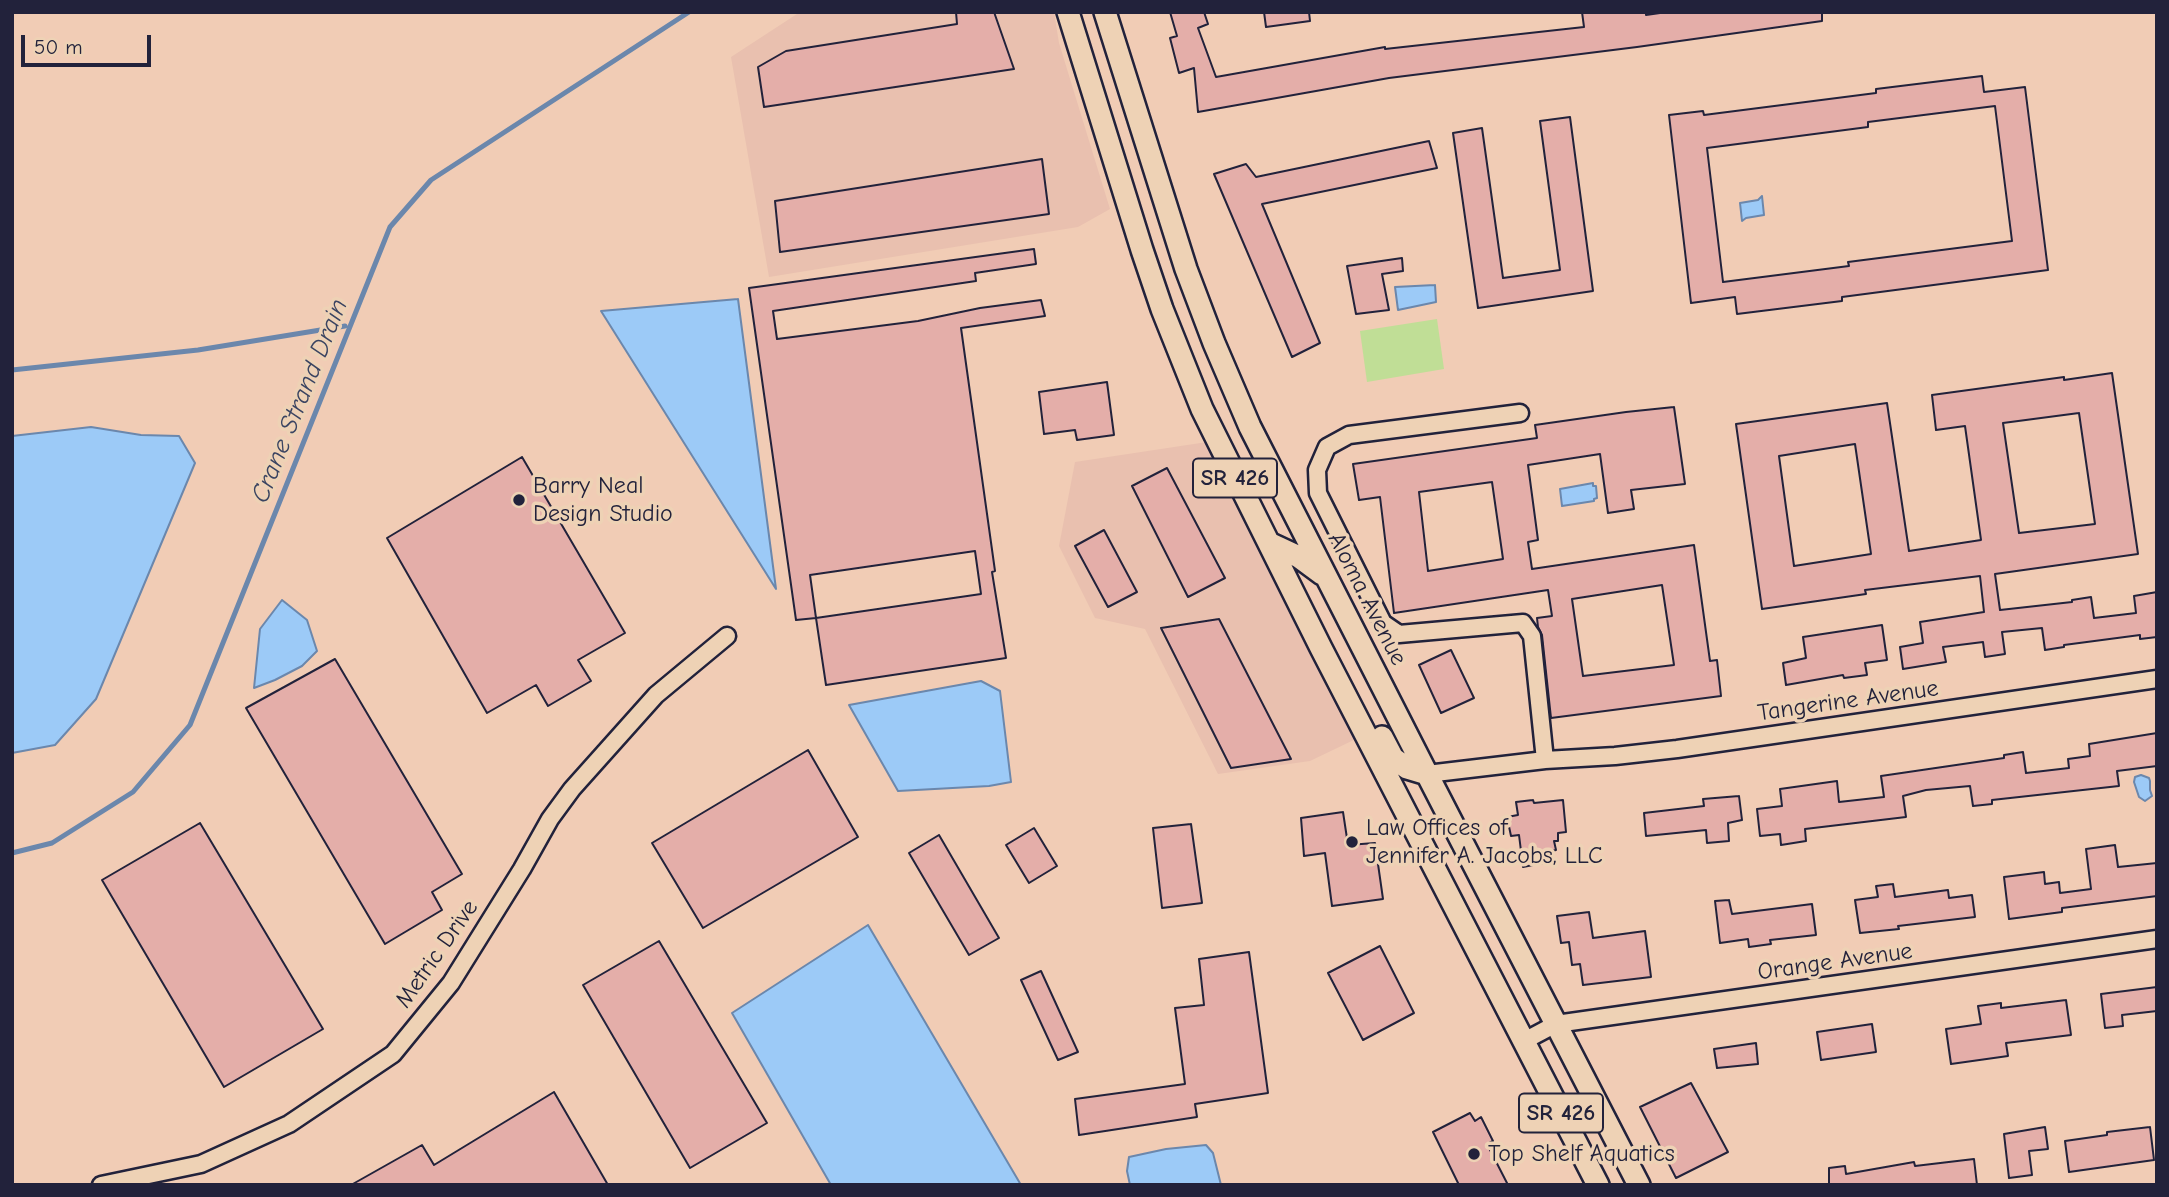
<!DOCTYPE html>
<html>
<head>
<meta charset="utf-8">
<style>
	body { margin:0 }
	#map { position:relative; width:2169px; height:1197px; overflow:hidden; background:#f1ccb5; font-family:"Comic Neue",sans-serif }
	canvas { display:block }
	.frame { position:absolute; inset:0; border:14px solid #22223b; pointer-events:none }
	.scale { position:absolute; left:21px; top:35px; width:130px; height:32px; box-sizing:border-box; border:4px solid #22223b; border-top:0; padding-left:9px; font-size:21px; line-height:24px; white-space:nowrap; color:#22223b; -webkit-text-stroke:5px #eed2b5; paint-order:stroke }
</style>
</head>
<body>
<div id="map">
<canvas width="2169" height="1197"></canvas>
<div class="frame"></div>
<div class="scale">50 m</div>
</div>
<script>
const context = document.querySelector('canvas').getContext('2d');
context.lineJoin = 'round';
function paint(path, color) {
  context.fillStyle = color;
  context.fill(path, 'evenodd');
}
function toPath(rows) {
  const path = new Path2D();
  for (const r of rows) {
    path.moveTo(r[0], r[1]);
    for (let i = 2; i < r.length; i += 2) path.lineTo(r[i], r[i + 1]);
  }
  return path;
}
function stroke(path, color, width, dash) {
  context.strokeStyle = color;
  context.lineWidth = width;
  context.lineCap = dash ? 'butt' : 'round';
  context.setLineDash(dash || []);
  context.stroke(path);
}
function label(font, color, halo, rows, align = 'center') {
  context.font = font + ' "Comic Neue",sans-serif';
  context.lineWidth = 7;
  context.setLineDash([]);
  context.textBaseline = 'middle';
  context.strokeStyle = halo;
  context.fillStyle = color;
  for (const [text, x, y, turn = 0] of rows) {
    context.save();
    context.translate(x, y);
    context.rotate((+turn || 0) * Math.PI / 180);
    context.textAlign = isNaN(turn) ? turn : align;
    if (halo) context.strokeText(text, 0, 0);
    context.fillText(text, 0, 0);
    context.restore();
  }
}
paint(toPath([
	[800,12,1054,12,1059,43,1110,209,1078,227,769,277,731,57],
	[1207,442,1358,738,1310,761,1218,774,1145,629,1095,618,1059,546,1075,462]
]), '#e9c0af');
paint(toPath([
	[1437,319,1444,369,1367,382,1360,331]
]), '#c0de96');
const water = toPath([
	[1762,196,1764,215,1746,218,1742,221,1740,203,1758,200,1762,196],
	[1435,285,1436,302,1398,310,1395,287,1435,285],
	[738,299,776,589,601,311,738,299],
	[91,427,141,435,179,436,195,463,96,699,55,745,12,753,12,436,91,427],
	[1593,483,1593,486,1596,486,1597,498,1594,499,1594,501,1562,506,1560,489,1593,483],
	[282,600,307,620,317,651,302,666,275,680,254,688,260,629,282,600],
	[981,681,1000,691,1011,782,989,786,898,791,849,705,981,681],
	[2141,775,2149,778,2150,781,2150,790,2152,796,2145,801,2139,797,2134,782,2135,777,2141,775],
	[868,925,1021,1185,831,1185,732,1013,868,925],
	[1206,1145,1213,1153,1221,1185,1130,1185,1127,1171,1129,1157,1166,1149,1206,1145]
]);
paint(water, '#9ccaf7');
stroke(water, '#6b87ac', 2);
stroke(toPath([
	[12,370,198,350,345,326],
	[12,853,52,843,133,792,190,725,390,227,431,180,689,12]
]), '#6b87ac', 5);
const building = toPath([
	[956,12,994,12,1014,69,764,107,758,67,786,51,957,24,956,12],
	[1170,12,1204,12,1208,24,1198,28,1216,77,1385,47,1385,49,1584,27,1582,12,1646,12,1646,15,1667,12,1822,12,1822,21,1637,47,1389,78,1198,112,1194,68,1179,73,1170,38,1177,36,1170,12],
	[1264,12,1309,12,1310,21,1266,27,1264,12],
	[1982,76,1984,92,2025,87,2048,270,1842,297,1842,301,1737,314,1735,297,1691,303,1669,115,1703,111,1704,115,1876,93,1876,89,1982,76],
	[1995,106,2012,241,1848,262,1849,266,1723,282,1707,148,1868,127,1868,122,1995,106],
	[1570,117,1593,291,1478,308,1453,133,1482,128,1503,278,1560,270,1540,121,1570,117],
	[1429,141,1437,168,1262,204,1320,343,1292,357,1214,174,1246,164,1256,177,1429,141],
	[1042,159,1049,214,780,252,775,201,1042,159],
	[1034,249,1036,264,975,273,976,281,773,311,777,339,918,321,980,308,1041,300,1045,316,961,328,995,571,992,572,1006,658,826,685,816,618,796,620,749,288,1034,249],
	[975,551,981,594,816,618,810,575,975,551],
	[1402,258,1403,271,1382,274,1389,310,1356,314,1347,266,1402,258],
	[2112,373,2138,554,1995,574,2000,610,2072,602,2072,600,2091,597,2094,618,2136,613,2134,596,2157,592,2157,637,2140,639,2140,635,2064,645,2064,647,2045,650,2042,628,2002,632,2005,654,1985,657,1983,642,1943,647,1946,662,1903,669,1900,647,1923,643,1920,622,1984,612,1980,576,1865,590,1866,594,1762,609,1736,424,1887,403,1909,551,1981,540,1965,426,1936,430,1932,395,2064,377,2064,380,2112,373],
	[2079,413,2095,524,2019,533,2003,423,2079,413],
	[1855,444,1871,554,1794,566,1779,456,1855,444],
	[1107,382,1114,435,1077,440,1075,430,1044,434,1039,392,1107,382],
	[1674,407,1685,484,1631,490,1634,509,1608,513,1600,454,1528,465,1538,540,1528,542,1532,569,1694,545,1710,661,1717,660,1721,696,1551,718,1542,635,1538,627,1537,618,1552,616,1548,590,1394,613,1380,497,1359,500,1353,464,1537,438,1535,425,1626,412,1674,407],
	[1492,482,1503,559,1428,571,1419,492,1492,482],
	[1662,585,1674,665,1583,676,1572,599,1662,585],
	[522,457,625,633,578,660,591,681,548,706,536,685,487,713,387,538,522,457],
	[1167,468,1225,578,1188,597,1132,486,1167,468],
	[1104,530,1137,592,1108,607,1075,546,1104,530],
	[1219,619,1291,759,1231,768,1161,628,1219,619],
	[1882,625,1887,660,1865,663,1867,675,1844,678,1843,675,1786,685,1783,663,1806,658,1803,637,1882,625],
	[1451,650,1474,698,1441,713,1419,665,1451,650],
	[335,659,462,874,432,892,442,910,385,944,246,708,335,659],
	[2157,733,2157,766,2117,771,2119,786,1992,800,1992,804,1973,806,1970,786,1926,790,1903,796,1906,817,1805,829,1806,841,1781,845,1780,834,1760,836,1757,809,1782,806,1780,789,1837,781,1839,802,1884,797,1881,776,2004,758,2004,755,2023,752,2026,773,2069,768,2068,759,2090,756,2089,744,2157,733],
	[808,750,858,837,703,928,652,843,808,750],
	[1739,796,1742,820,1728,823,1729,841,1707,843,1706,830,1646,836,1644,813,1704,806,1703,799,1739,796],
	[1533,800,1534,803,1563,800,1566,832,1558,833,1558,841,1554,841,1556,850,1552,851,1553,861,1523,867,1519,835,1511,836,1507,817,1518,815,1516,802,1533,800],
	[1343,812,1348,845,1375,843,1383,899,1332,906,1325,853,1304,856,1301,818,1343,812],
	[200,823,323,1029,224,1087,102,880,200,823],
	[1191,824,1202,903,1162,908,1153,828,1191,824],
	[1034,828,1057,866,1029,883,1006,845,1034,828],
	[939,835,999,938,969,955,909,853,939,835],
	[2115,845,2118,867,2157,863,2157,896,2062,908,2062,912,2009,919,2004,877,2044,872,2045,884,2059,882,2060,893,2091,889,2086,849,2115,845],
	[1893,884,1895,897,1948,890,1949,898,1972,895,1975,917,1898,926,1899,929,1860,933,1855,900,1878,897,1876,886,1893,884],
	[1729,900,1732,914,1812,904,1816,935,1770,940,1771,944,1749,947,1748,939,1720,943,1715,901,1729,900],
	[1589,912,1593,938,1645,931,1651,977,1583,985,1580,964,1572,965,1569,942,1561,943,1557,916,1589,912],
	[659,941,767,1123,690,1168,583,985,659,941],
	[1380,946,1414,1013,1363,1040,1328,973,1380,946],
	[1249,952,1268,1093,1195,1104,1197,1117,1079,1135,1075,1099,1185,1084,1175,1008,1204,1005,1199,959,1249,952],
	[1041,971,1078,1052,1058,1060,1021,980,1041,971],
	[2157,987,2157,1011,2122,1015,2123,1026,2105,1028,2101,994,2157,987],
	[2066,1000,2071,1035,2006,1043,2008,1056,1951,1064,1946,1029,1981,1024,1978,1006,2001,1003,2001,1008,2066,1000],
	[1872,1024,1876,1052,1821,1060,1817,1032,1872,1024],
	[1756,1043,1758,1064,1717,1068,1714,1049,1756,1043],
	[1691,1083,1728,1152,1676,1178,1640,1107,1691,1083],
	[554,1092,608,1185,351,1185,422,1145,434,1165,554,1092],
	[1470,1113,1475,1121,1481,1117,1493,1141,1487,1144,1508,1185,1459,1185,1433,1132,1470,1113],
	[2045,1127,2048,1149,2029,1151,2032,1175,2009,1178,2004,1134,2045,1127],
	[2150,1127,2154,1160,2069,1172,2065,1141,2107,1135,2107,1132,2150,1127],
	[1974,1159,1977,1185,1829,1185,1829,1168,1845,1166,1846,1174,1914,1162,1915,1166,1974,1159]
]);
paint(building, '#e4aea9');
stroke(building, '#22223b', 2);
const minor = toPath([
	[1520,413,1349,435,1327,447,1317,470,1318,493,1383,623,1399,634,1523,623,1532,636,1545,760],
	[1427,774,1545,760,1615,756,1677,749,2157,679],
	[1524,1041,1556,1024,2157,939],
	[101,1185,201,1164,289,1124,393,1054,451,983,522,869,550,819,572,789,656,695,727,636]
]);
const major = toPath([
	[1068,12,1142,250,1162,309,1202,409,1321,648,1598,1185],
	[1105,12,1186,269,1214,343,1250,427,1427,774,1639,1185],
	[1269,543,1299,557,1322,574],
	[1382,737,1393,758,1407,768,1427,774]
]);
stroke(minor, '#22223b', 21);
stroke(major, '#22223b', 26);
stroke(minor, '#eed2b5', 16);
stroke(major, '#eed2b5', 21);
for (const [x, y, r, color] of [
	[519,500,7,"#22223b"],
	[1352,842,7,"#22223b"],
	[1474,1154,7,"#22223b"]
]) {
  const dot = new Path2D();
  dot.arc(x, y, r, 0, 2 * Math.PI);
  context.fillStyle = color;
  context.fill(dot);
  stroke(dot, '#eed2b5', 2.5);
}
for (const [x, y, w] of [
	[1235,478,84],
	[1561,1113,84]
]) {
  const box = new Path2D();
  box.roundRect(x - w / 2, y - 19.5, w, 39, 5);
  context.fillStyle = '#eed2b5';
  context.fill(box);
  stroke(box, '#22223b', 2);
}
label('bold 23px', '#22223b', null, [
	["SR 426",1235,478],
	["SR 426",1561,1113]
]);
label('24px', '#22223b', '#eed2b5', [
	["Barry Neal",533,486],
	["Design Studio",533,514],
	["Law Offices of",1366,828],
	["Jennifer A. Jacobs, LLC",1366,856],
	["Top Shelf Aquatics",1488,1154]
], 'left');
label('24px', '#22223b', '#eed2b5', [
	["Aloma Avenue",1367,599,63],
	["Tangerine Avenue",1848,701,-8],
	["Metric Drive",437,954,-55],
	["Orange Avenue",1835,962,-8]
]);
label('italic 26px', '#3a4461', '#eed2b5', [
	["Crane Strand Drain",300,401,-68]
]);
</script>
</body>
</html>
